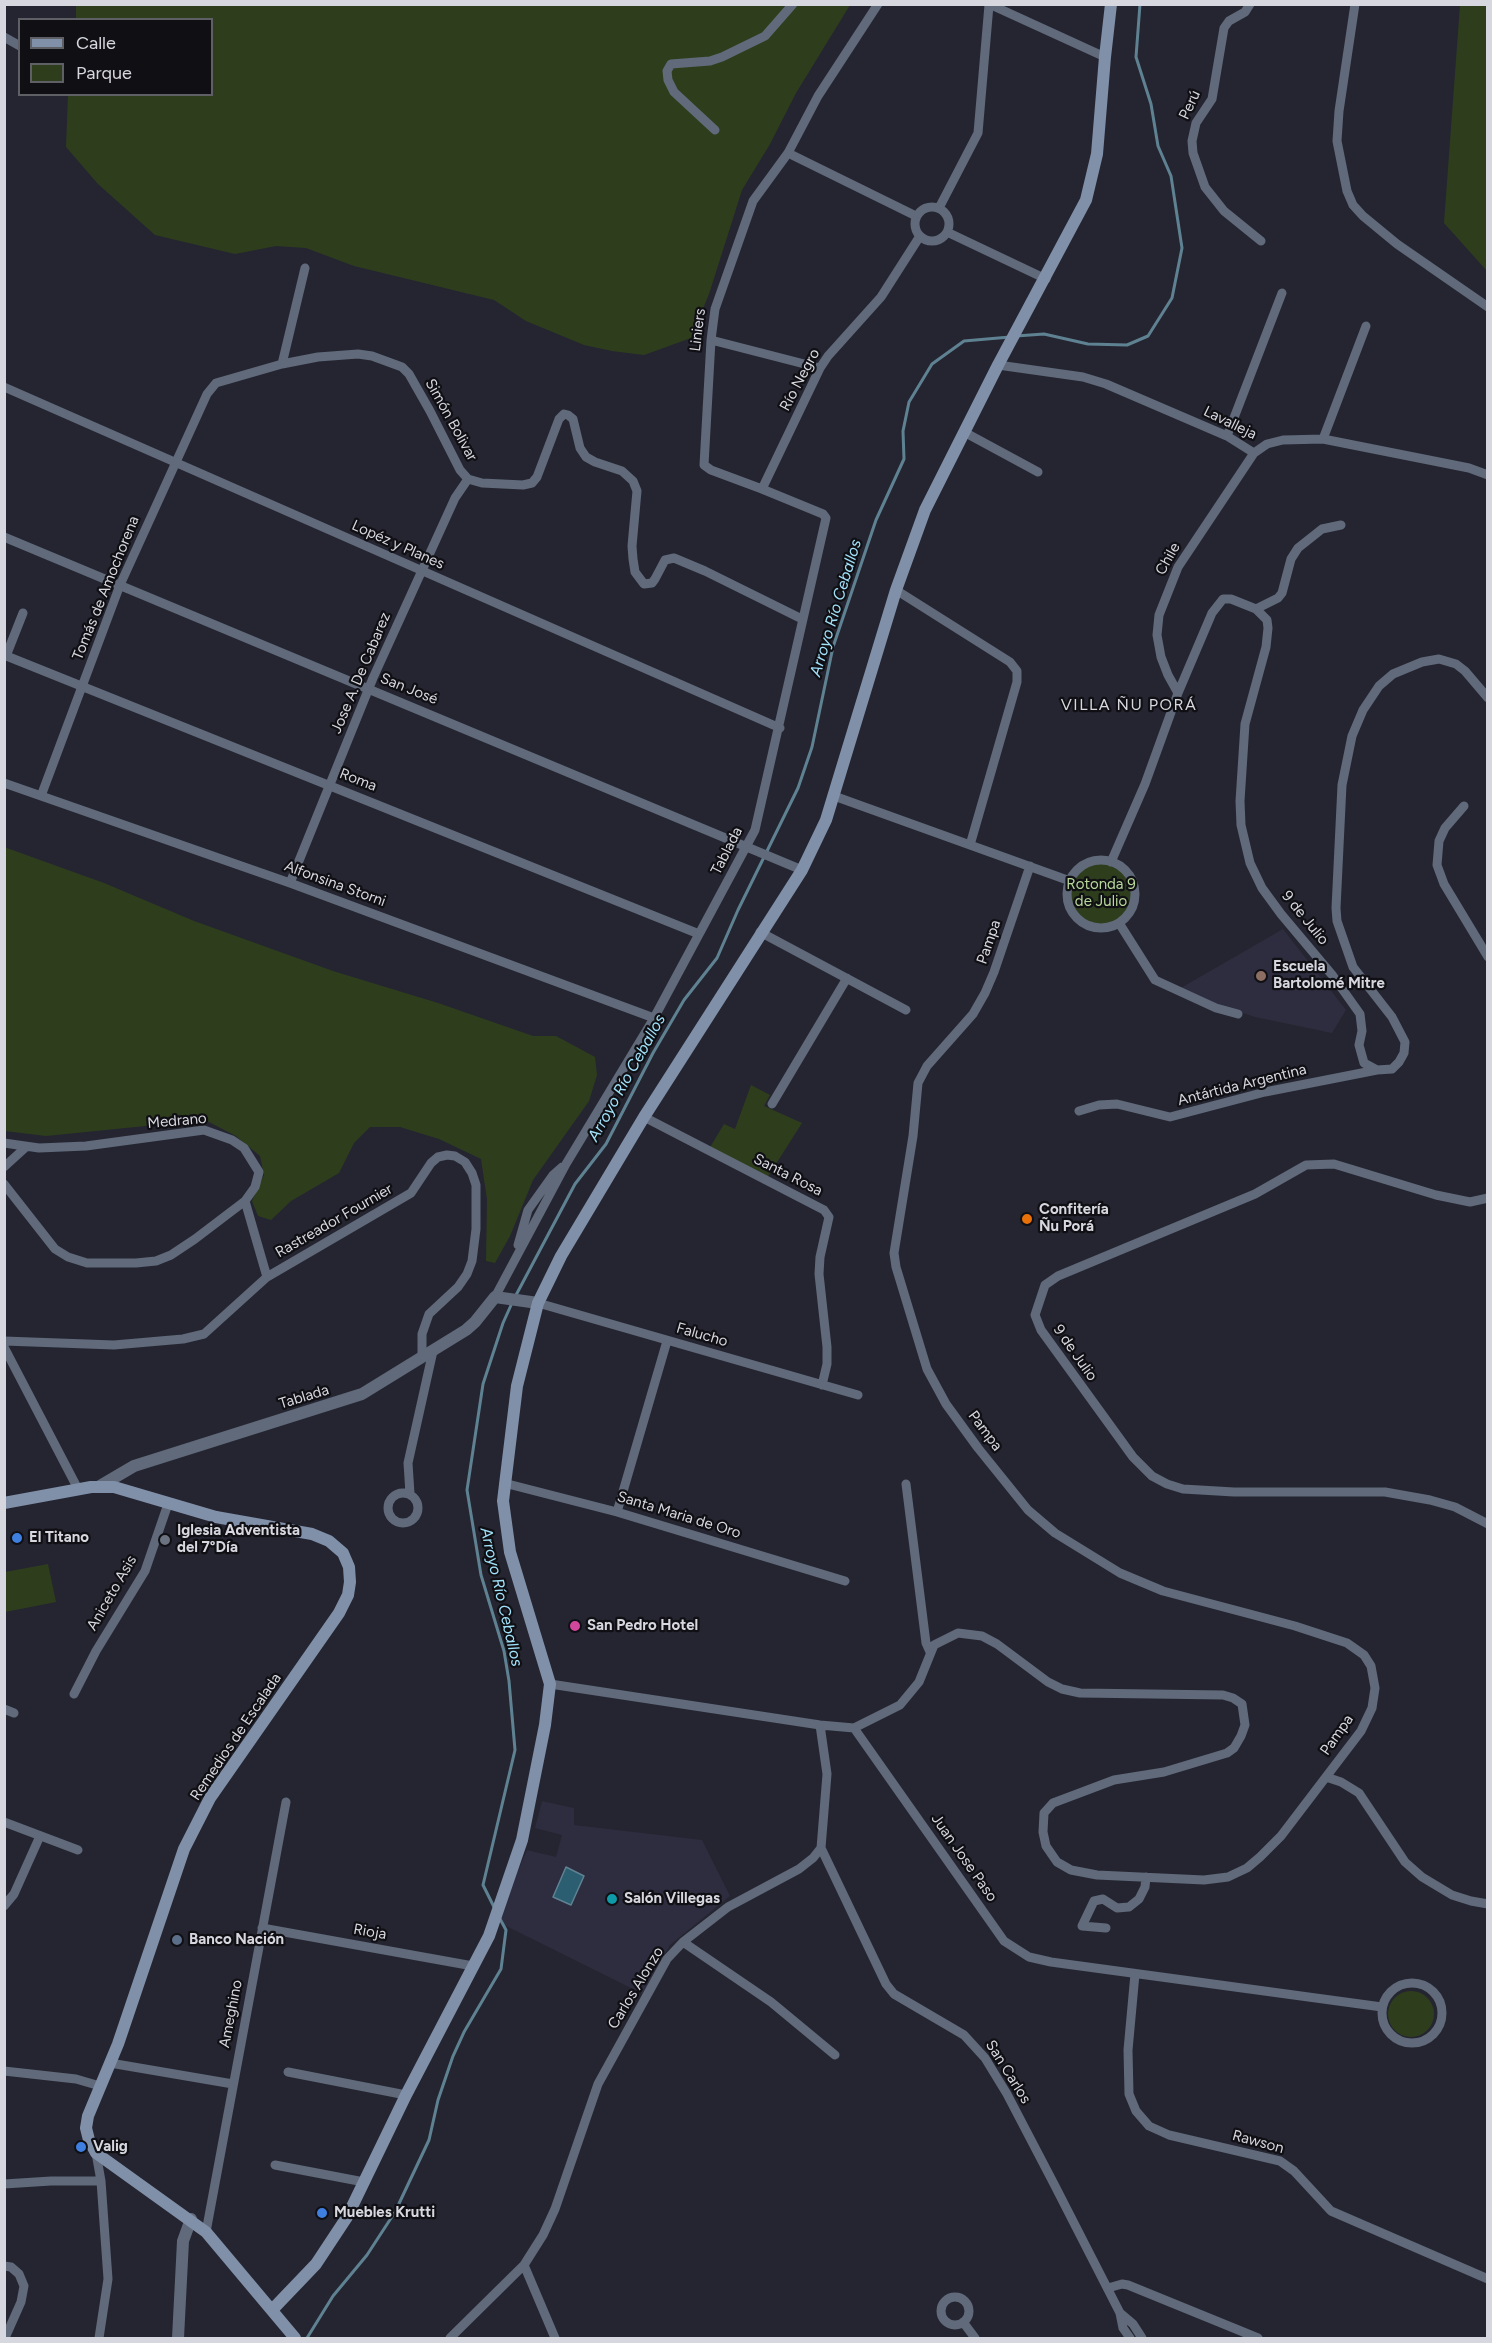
<!DOCTYPE html>
<html>
<head>
<meta charset="utf-8">
<style>
	body { margin:0 }
	#map { position:relative; width:1492px; height:2343px; overflow:hidden; background:#252531; font-family:Figtree,sans-serif }
	canvas { display:block }
	.frame { position:absolute; inset:0; border:6px solid #d7d7e0; pointer-events:none }
	.legend { position:absolute; left:18px; top:18px; width:195px; height:78px; box-sizing:border-box; background:#0f0f14; border:2px solid #5f5f66; margin:0; padding:8px 10px; list-style:none; font-size:18px; color:#d7d7e0 }
	.legend li { display:flex; align-items:center; gap:12px; height:30px }
	.legend b { width:30px; border:2px solid #5f5f66 }
</style>
</head>
<body>
<div id="map">
<canvas width="1492" height="2343"></canvas>
<div class="frame"></div>
<ul class="legend">
<li><b style="height:8px;background:#8090a9"></b>Calle</li>
<li><b style="height:16px;background:#2e3e1d"></b>Parque</li>
</ul>
</div>
<script>
const context = document.querySelector('canvas').getContext('2d');
context.lineJoin = 'round';
function paint(path, color) {
  context.fillStyle = color;
  context.fill(path, 'evenodd');
}
function toPath(rows) {
  const path = new Path2D();
  for (const r of rows) {
    if (r.length === 3) {
      path.moveTo(r[0] + r[2], r[1]);
      path.arc(r[0], r[1], r[2], 0, 2 * Math.PI);
      continue;
    }
    path.moveTo(r[0], r[1]);
    for (let i = 2; i < r.length; i += 2) path.lineTo(r[i], r[i + 1]);
  }
  return path;
}
function stroke(path, color, width, dash) {
  context.strokeStyle = color;
  context.lineWidth = width;
  context.lineCap = dash ? 'butt' : 'round';
  context.setLineDash(dash || []);
  context.stroke(path);
}
function label(font, color, halo, rows, align = 'center') {
  context.font = font + ' Figtree,sans-serif';
  context.lineWidth = 4.5;
  context.setLineDash([]);
  context.textBaseline = 'middle';
  context.strokeStyle = halo;
  context.fillStyle = color;
  for (const [text, x, y, turn = 0] of rows) {
    context.save();
    context.translate(x, y);
    context.rotate((+turn || 0) * Math.PI / 180);
    context.textAlign = isNaN(turn) ? turn : align;
    if (halo) context.strokeText(text, 0, 0);
    context.fillText(text, 0, 0);
    context.restore();
  }
}
paint(toPath([
	[1283,929,1346,1010,1332,1033,1255,1017,1216,1004,1179,989],
	[542,1801,574,1808,574,1825,702,1840,730,1896,670,1945,643,1994,496,1921,527,1850,556,1857,562,1835,535,1828]
]), '#2d2d3f');
paint(toPath([
	[76,5,850,5,796,93,770,144,742,190,709,294,691,338,644,355,612,351,584,345,526,321,494,300,354,266,306,248,276,246,235,254,155,235,98,184,66,147,68,95,212,94,212,20,76,19],
	[1460,5,1487,5,1487,271,1444,223],
	[4,847,104,883,194,921,333,971,438,1003,533,1036,556,1036,595,1057,597,1075,589,1101,533,1180,510,1236,495,1263,486,1261,487,1199,481,1159,439,1139,400,1127,370,1127,354,1143,339,1173,291,1201,271,1220,258,1216,252,1201,264,1175,260,1156,236,1136,205,1120,46,1136,5,1131],
	[1101,894,34],
	[751,1085,770,1095,764,1106,802,1123,767,1178,709,1149,724,1124,735,1129],
	[48,1564,56,1602,5,1612,5,1572],
	[1411,2014,23]
]), '#2e3e1d');
const water = toPath([
	[566,1867,584,1876,571,1905,553,1897,566,1867]
]);
paint(water, '#2b5e70');
stroke(water, '#5f8292', 1.5);
stroke(toPath([
	[1016,336,1044,334,1088,344,1127,345,1148,336,1172,298,1182,248,1171,176,1158,146,1151,104,1136,57,1140,4],
	[515,1297,575,1184,606,1144,653,1053,684,1000,717,958,738,910,798,788,812,747,833,647,876,520,904,459,903,431,909,402,932,364,964,341,1010,337],
	[495,1909,483,1885,515,1750,509,1681,504,1651,481,1575,467,1490,483,1384,503,1323,512,1303],
	[307,2338,333,2296,367,2255,395,2212,429,2140,438,2100,453,2056,464,2032,501,1969,506,1930,499,1917]
]), '#5f8292', 3);
stroke(toPath([
	[989,4,1105,57],
	[1250,4,1245,12,1229,21,1224,28,1212,99,1196,123,1192,141,1193,153,1205,187,1224,211,1261,241],
	[1355,4,1339,111,1337,141,1347,191,1353,205,1363,216,1397,244,1488,307],
	[4,37,20,46],
	[715,130,674,92,668,80,667,71,671,64,710,61,722,57,765,36,793,4],
	[788,153,916,216],
	[932,224,17],
	[939,208,978,133,989,5],
	[947,232,1046,279],
	[711,340,820,368],
	[282,364,305,268],
	[998,365,1083,377,1106,384,1227,436,1254,453,1267,444,1283,440,1323,439,1469,468,1488,475],
	[4,387,780,728],
	[964,432,1038,472],
	[1227,436,1282,293],
	[1323,439,1366,326],
	[762,489,711,470,704,465,711,340,715,309,753,201,788,153,818,96,878,4],
	[4,537,802,870],
	[896,590,1010,662,1017,671,1017,682,970,845],
	[1256,609,1278,598,1282,593,1291,559,1298,548,1322,529,1341,525],
	[4,655,699,934],
	[6,656,23,613],
	[1178,693,1168,675,1161,657,1157,635,1159,615,1178,567,1254,453],
	[4,783,290,883,654,1018],
	[41,796,120,585,207,394,216,383,282,364,318,357,358,354,372,356,402,367,409,374,430,411,460,470,468,479,482,483,523,485,532,483,537,477,559,419,564,414,568,415,573,419,580,448,586,457,595,462,622,471,633,481,637,491,632,546,633,559,635,572,644,584,652,583,655,579,665,560,674,558,705,571,802,619],
	[834,796,1070,881],
	[1464,806,1445,828,1439,841,1437,865,1444,884,1488,957],
	[1101,894,34],
	[1111,862,1145,784,1178,693,1212,613,1223,599,1231,599,1256,609,1267,620,1268,628,1266,647,1245,724,1240,801,1241,825,1250,863,1262,888,1281,914,1333,976,1360,1014,1362,1031,1359,1045,1364,1063,1377,1070,1392,1069,1399,1062,1404,1053,1405,1042,1392,1017,1353,967,1337,921,1336,908,1342,785,1352,736,1363,710,1379,686,1393,674,1422,662,1439,659,1456,664,1465,671,1488,698],
	[290,883,373,678,455,498,468,479],
	[1119,923,1155,980,1216,1008,1238,1014],
	[760,932,906,1010],
	[772,1104,847,978],
	[1079,1111,1099,1105,1117,1104,1170,1117,1265,1092,1377,1070],
	[644,1117,824,1210,829,1217,820,1257,819,1274,827,1347,827,1364,822,1385],
	[4,1143,39,1148,86,1146,204,1130,232,1140,244,1148,259,1172,255,1187,245,1201,267,1277],
	[4,1167,26,1147],
	[4,1184,55,1249,68,1257,87,1263,136,1263,156,1261,171,1255,195,1239,245,1201],
	[1488,1198,1470,1202,1436,1195,1334,1164,1306,1165,1255,1194,1058,1276,1045,1285,1035,1315,1041,1330,1133,1457,1152,1476,1167,1484,1183,1489,1234,1492,1385,1492,1430,1500,1455,1507,1488,1524],
	[518,1245,528,1210,553,1175,562,1167],
	[495,1297,566,1164,654,1018,755,830,826,518,823,514,762,489,820,368,828,356,881,297,920,236],
	[538,1303,858,1395],
	[4,1341,114,1345,183,1339,204,1334,267,1277,411,1193,431,1163,438,1157,447,1155,455,1156,465,1162,472,1173,476,1185,476,1229,472,1261,467,1274,458,1287,429,1314,422,1334,422,1358],
	[4,1347,78,1489],
	[504,1483,617,1512,845,1581],
	[906,1484,926,1643,930,1652],
	[403,1508,15],
	[410,1494,408,1463,433,1351],
	[617,1512,667,1341],
	[550,1684,820,1725,854,1728,1004,1941,1029,1957,1051,1962,1382,2007],
	[74,1694,96,1651,145,1571,168,1504],
	[4,1709,14,1713],
	[854,1728,900,1705,919,1682,934,1645,958,1633,982,1636,997,1644,1048,1682,1062,1689,1080,1693,1223,1695,1233,1698,1242,1704,1245,1725,1241,1736,1234,1748,1227,1753,1164,1772,1114,1780,1053,1803,1044,1813,1043,1832,1046,1846,1057,1862,1071,1870,1097,1875,1204,1880,1228,1877,1247,1868,1260,1857,1281,1836,1361,1731,1372,1708,1375,1688,1371,1666,1364,1655,1347,1643,1295,1626,1163,1591,1120,1573,1055,1533,1028,1510,978,1448,946,1404,927,1369,896,1267,894,1253,913,1136,918,1083,927,1066,973,1014,985,993,994,972,1030,866],
	[1326,1777,1341,1782,1359,1793,1405,1862,1422,1877,1452,1895,1471,1901,1488,1904],
	[4,1822,78,1850],
	[821,1848,886,1984,894,1994,964,2035,985,2058,1007,2094,1054,2184,1120,2313,1123,2328,1130,2338],
	[4,1906,14,1894,40,1836],
	[262,1928,473,1966],
	[1106,1928,1082,1926,1094,1901,1103,1899,1117,1908,1129,1907,1139,1899,1145,1887,1146,1877],
	[683,1942,771,2002,835,2055],
	[1135,1974,1128,2050,1129,2094,1136,2111,1149,2126,1169,2135,1280,2161,1294,2171,1331,2211,1488,2279],
	[1412,2013,30],
	[110,2063,233,2084],
	[4,2071,76,2079,100,2086],
	[288,2072,406,2095],
	[96,2153,101,2181,108,2279,99,2338],
	[275,2165,364,2182],
	[4,2184,51,2181,101,2181],
	[206,2232,286,1802],
	[524,2265,555,2338],
	[4,2266,11,2267,19,2274,24,2286,21,2302,5,2338],
	[1108,2288,1122,2284,1128,2285,1258,2338],
	[955,2311,14],
	[1120,2313,1133,2324,1142,2338],
	[963,2322,975,2338],
	[450,2338,524,2265,543,2235,555,2209,598,2084,667,1959,683,1942,728,1907,799,1869,813,1858,821,1848,827,1774,820,1725]
]), '#606a7a', 9);
stroke(toPath([
	[100,1486,134,1466,362,1394,466,1330,475,1322,495,1297,538,1303],
	[178,2338,183,2241,191,2219]
]), '#606a7a', 12);
stroke(toPath([
	[4,1503,91,1487,114,1487,216,1517,312,1534,329,1541,343,1553,349,1567,350,1582,348,1595,339,1613,210,1798,184,1849,118,2044,88,2116,86,2128,89,2140,96,2153,206,2232,295,2338],
	[272,2310,316,2264,347,2217,406,2095,489,1936,522,1840,545,1725,550,1684,510,1552,503,1501,517,1386,538,1303,561,1256,644,1117,802,870,826,820,896,590,925,510,998,365,1086,200,1097,154,1105,57,1111,4]
]), '#8090a9', 12);
for (const [x, y, r, color] of [
	[1261,976,6,"#8d6e63"],
	[1027,1219,6,"#e8710a"],
	[17,1538,6,"#3f7fe0"],
	[165,1540,6,"#6b7280"],
	[575,1626,6,"#d1479c"],
	[612,1899,6,"#0f9aa8"],
	[177,1940,6,"#5c6f8a"],
	[81,2147,6,"#3f7fe0"],
	[322,2213,6,"#3f7fe0"]
]) {
  const dot = new Path2D();
  dot.arc(x, y, r, 0, 2 * Math.PI);
  context.fillStyle = color;
  context.fill(dot);
  stroke(dot, '#0f0f14', 2);
}
label('15px', '#d7d7e0', '#0f0f14', [
	["Perú",1190,105,-65],
	["Liniers",698,330,-83],
	["Río Negro",800,380,-62],
	["Simón Bolivar",451,420,61],
	["Lavalleja",1230,423,26],
	["Lopéz y Planes",398,545,24],
	["Chile",1168,559,-61],
	["Tomás de Amochorena",106,588,-68],
	["Jose A. De Cabarez",361,673,-67],
	["San José",409,689,22],
	["Roma",358,780,21],
	["Tablada",727,851,-63],
	["Alfonsina Storni",335,884,20],
	["9 de Julio",1305,918,51],
	["Pampa",989,942,-71],
	["Antártida Argentina",1242,1085,-14],
	["Medrano",177,1121,-5],
	["Santa Rosa",788,1175,27],
	["Rastreador Fournier",334,1221,-30],
	["Falucho",702,1335,16],
	["9 de Julio",1075,1353,55],
	["Tablada",304,1397,-17],
	["Pampa",985,1431,53],
	["Santa Maria de Oro",679,1515,17],
	["Aniceto Asis",112,1593,-60],
	["Pampa",1337,1735,-55],
	["Remedios de Escalada",236,1737,-56],
	["Juan Jose Paso",964,1858,55],
	["Rioja",370,1932,10],
	["Carlos Alonzo",636,1988,-59],
	["Ameghino",231,2014,-79],
	["San Carlos",1008,2072,58],
	["Rawson",1258,2142,15]
]);
label('15px', '#b9d99a', '#0f0f14', [
	["Rotonda 9",1101,885],
	["de Julio",1101,902]
]);
label('bold 15px', '#d7d7e0', '#0f0f14', [
	["Escuela",1273,967],
	["Bartolomé Mitre",1273,984],
	["Confitería",1039,1210],
	["Ñu Porá",1039,1227],
	["Iglesia Adventista",177,1531],
	["del 7°Día",177,1548],
	["El Titano",29,1538],
	["San Pedro Hotel",587,1626],
	["Salón Villegas",624,1899],
	["Banco Nación",189,1940],
	["Valig",93,2147],
	["Muebles Krutti",334,2213]
], 'left');
label('italic 16px', '#a1e2fa', '#0f0f14', [
	["Arroyo Río Ceballos",836,608,-73],
	["Arroyo Río Ceballos",627,1078,-61],
	["Arroyo Río Ceballos",501,1597,77]
]);
context.letterSpacing = '1.5px';
label('16px', '#d7d7e0', '#0f0f14', [
	["VILLA ÑU PORÁ",1129,705]
]);
context.letterSpacing = '0px';
</script>
</body>
</html>
